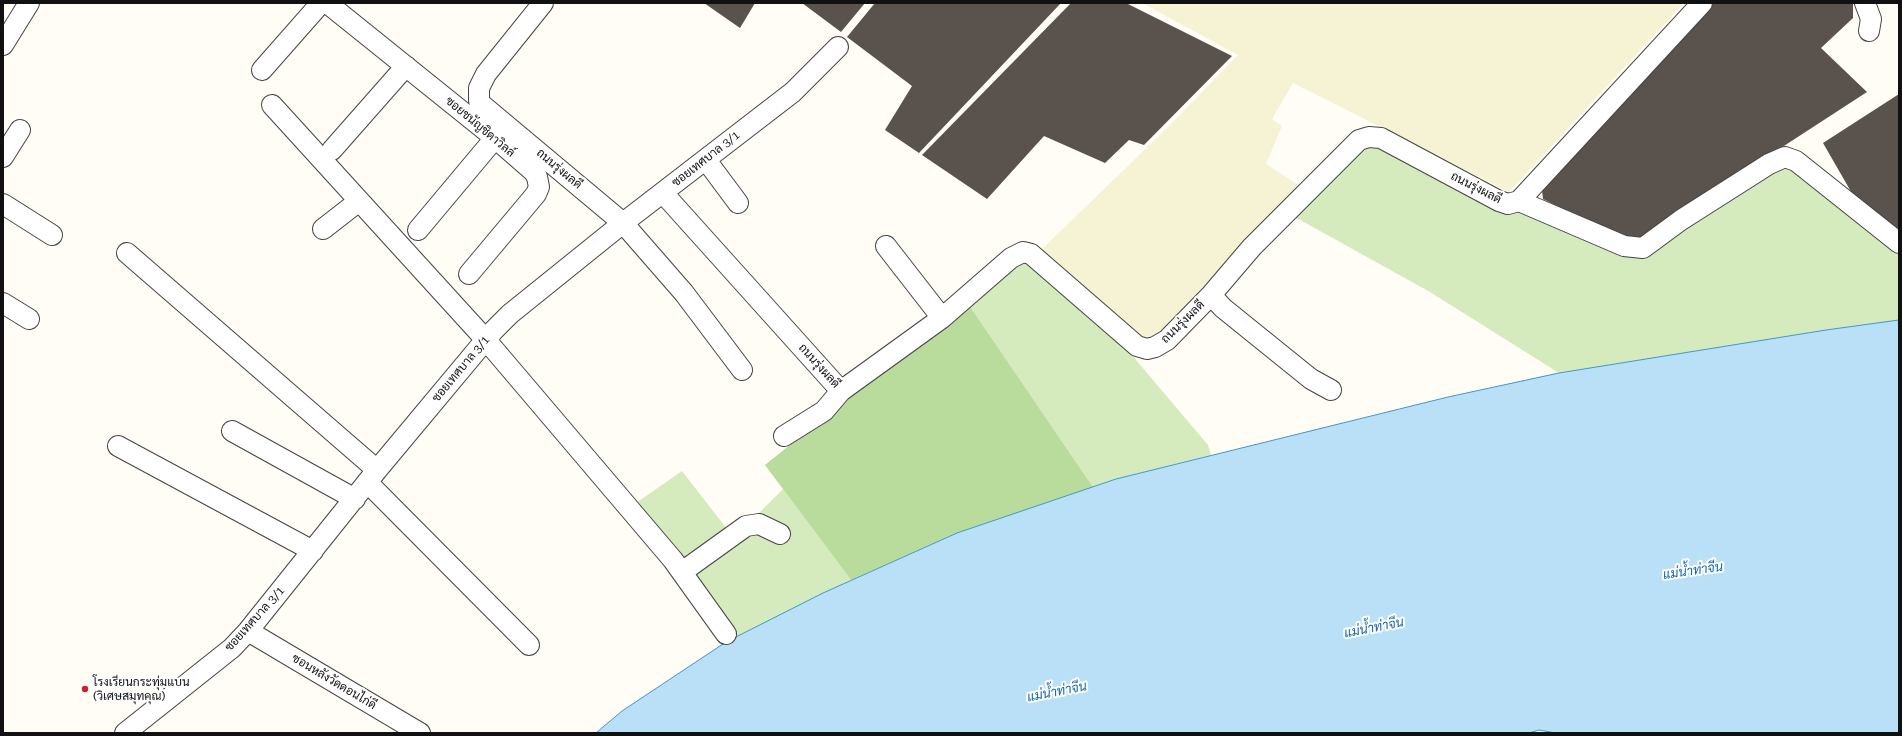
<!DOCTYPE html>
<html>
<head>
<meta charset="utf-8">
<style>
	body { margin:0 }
	#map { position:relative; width:1902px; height:736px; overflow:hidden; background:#fffdf5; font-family:"Roboto Serif",serif }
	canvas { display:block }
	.frame { position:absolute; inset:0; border:4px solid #111; pointer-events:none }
</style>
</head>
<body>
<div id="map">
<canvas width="1902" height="736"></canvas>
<div class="frame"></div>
</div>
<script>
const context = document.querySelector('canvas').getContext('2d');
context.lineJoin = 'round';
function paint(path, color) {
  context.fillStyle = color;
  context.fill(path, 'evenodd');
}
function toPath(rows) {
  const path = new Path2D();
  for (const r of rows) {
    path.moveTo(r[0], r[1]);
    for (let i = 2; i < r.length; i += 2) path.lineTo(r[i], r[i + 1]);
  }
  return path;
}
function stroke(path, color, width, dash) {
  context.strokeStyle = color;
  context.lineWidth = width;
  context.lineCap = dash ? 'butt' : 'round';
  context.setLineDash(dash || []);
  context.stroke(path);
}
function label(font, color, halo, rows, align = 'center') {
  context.font = font + ' "Roboto Serif",Sarabun,serif';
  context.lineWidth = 4;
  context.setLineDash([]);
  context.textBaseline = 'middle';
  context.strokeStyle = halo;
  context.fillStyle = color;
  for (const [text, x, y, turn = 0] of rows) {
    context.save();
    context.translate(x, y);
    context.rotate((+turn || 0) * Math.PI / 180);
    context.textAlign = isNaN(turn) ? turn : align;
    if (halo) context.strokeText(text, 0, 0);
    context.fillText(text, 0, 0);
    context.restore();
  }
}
paint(toPath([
	[1142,3,1684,3,1509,192,1293,83,1272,119,1282,126,1266,164,1300,186,1156,338,1143,337,1040,251,1166,129,1238,55]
]), '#f6f3d4');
paint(toPath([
	[1368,140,1537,206,1643,259,1785,159,1899,252,1899,320,1826,330,1559,373,1430,292,1293,216],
	[1028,263,1131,354,1208,445,1211,455,1116,479,1093,487,967,302,1010,266],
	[682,471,734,538,783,489,851,580,726,642,636,503]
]), '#d5ebbd');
paint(toPath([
	[967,302,1093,487,957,533,851,580,765,465]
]), '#b9dc9c');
const water = toPath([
	[1899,320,1899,733,1556,733,1539,730,1529,733,596,733,622,711,726,642,823,593,957,533,1116,479,1448,397,1559,373,1826,330,1899,320]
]);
paint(water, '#b9e0f7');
stroke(water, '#3f96cf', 1);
paint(toPath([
	[704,3,755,3,740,28],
	[802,3,865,3,841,32],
	[875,3,1061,3,919,153,885,130,912,86,847,37],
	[1071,3,1126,3,1232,56,1144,145,1129,140,1105,163,1044,136,987,199,922,155],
	[1712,3,1853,3,1853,18,1821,48,1867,92,1633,244,1543,199,1542,190,1556,171],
	[1899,94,1899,237,1857,202,1823,143]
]), '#5a524d');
const minor = toPath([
	[327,3,495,138,534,172,537,177,539,187,536,194,469,274],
	[543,3,486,74,479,88,479,101,482,105,623,223,684,293,742,370],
	[1865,3,1871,19,1869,31],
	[3,45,29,3],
	[262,70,321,3],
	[272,105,486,340,673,560,726,634],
	[332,150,406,66],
	[3,157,20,130],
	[706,160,738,203],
	[663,193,841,391,942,318,1011,258,1023,252,1031,254,1137,346,1147,349,1155,347,1167,340,1211,295,1252,247,1359,140,1369,137,1381,138,1499,201,1508,204,1519,201,1702,3],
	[1519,201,1624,246,1643,248,1681,220,1769,164,1785,157,1796,161,1899,243],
	[3,204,52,235],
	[323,229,359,201],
	[418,230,495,138],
	[886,246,942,318],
	[127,253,377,470],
	[1211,295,1223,308,1311,379,1331,390],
	[3,303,29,319],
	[232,431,355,499],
	[784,436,824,411,841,391],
	[118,446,313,551],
	[367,482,529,645],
	[682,572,746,526,759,524,780,534],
	[248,631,420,733],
	[125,733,232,648,248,631,377,470,493,331,510,314,623,223,793,92,838,47]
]);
stroke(minor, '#444', 22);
stroke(minor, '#fff', 20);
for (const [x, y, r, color] of [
	[85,689,4,"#c4262e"]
]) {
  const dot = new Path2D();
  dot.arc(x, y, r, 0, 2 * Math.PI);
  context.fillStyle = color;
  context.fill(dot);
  stroke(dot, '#fff', 1.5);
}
label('12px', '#111', '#fff', [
	["ซอยชนัญชิดาวิลล์",480,127,40],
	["ซอยเทศบาล 3/1",706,159,-38],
	["ถนนรุ่งผลดี",559,169,40],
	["ถนนรุ่งผลดี",1476,188,27],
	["ถนนรุ่งผลดี",1183,322,-44],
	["ถนนรุ่งผลดี",819,366,48],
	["ซอยเทศบาล 3/1",461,369,-50],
	["ซอยเทศบาล 3/1",255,619,-48],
	["ซอนหลังวัดดอนไก่ดี",334,682,31]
]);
label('12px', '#111', '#fff', [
	["โรงเรียนกระทุ่มแบน",93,682],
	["(วิเศษสมุทคุณ)",93,696]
], 'left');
label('italic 13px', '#1768a6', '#fff', [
	["แม่น้ำท่าจีน",1693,571,-8],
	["แม่น้ำท่าจีน",1374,628,-11],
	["แม่น้ำท่าจีน",1057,692,-11]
]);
</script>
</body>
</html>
